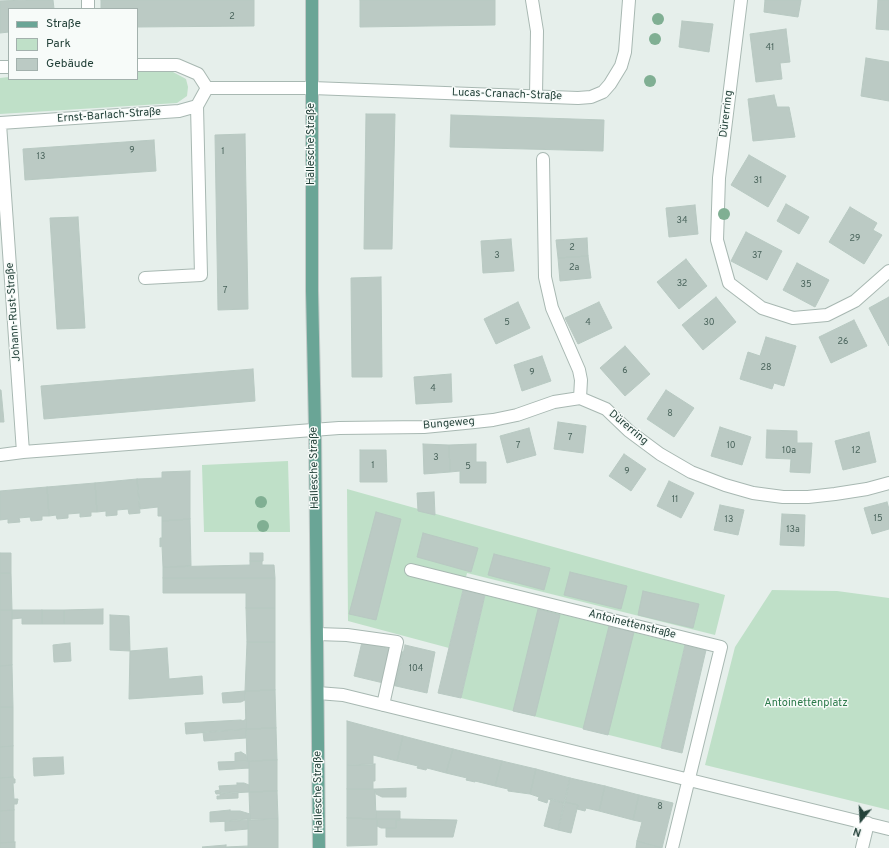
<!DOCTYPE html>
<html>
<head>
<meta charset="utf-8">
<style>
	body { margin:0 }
	#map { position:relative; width:889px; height:848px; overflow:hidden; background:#e6efeb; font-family:Overpass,sans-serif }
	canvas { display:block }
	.legend { position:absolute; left:8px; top:8px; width:130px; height:72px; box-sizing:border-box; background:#f7fbf9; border:1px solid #a3b1ad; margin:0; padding:5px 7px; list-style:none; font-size:12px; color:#24423a }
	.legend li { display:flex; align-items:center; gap:8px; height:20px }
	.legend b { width:20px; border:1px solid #a3b1ad }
	.north { position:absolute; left:841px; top:800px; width:40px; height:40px; -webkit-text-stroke:3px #f7fbf9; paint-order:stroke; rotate:198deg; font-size:11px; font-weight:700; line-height:16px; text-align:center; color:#24423a }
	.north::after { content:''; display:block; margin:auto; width:14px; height:18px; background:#24423a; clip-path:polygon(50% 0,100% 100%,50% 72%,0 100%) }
</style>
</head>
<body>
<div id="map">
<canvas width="889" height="848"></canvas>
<ul class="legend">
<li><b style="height:5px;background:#6aa596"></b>Straße</li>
<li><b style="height:11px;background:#bfe0c8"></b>Park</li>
<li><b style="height:11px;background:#bbcac4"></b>Gebäude</li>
</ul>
<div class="north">N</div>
</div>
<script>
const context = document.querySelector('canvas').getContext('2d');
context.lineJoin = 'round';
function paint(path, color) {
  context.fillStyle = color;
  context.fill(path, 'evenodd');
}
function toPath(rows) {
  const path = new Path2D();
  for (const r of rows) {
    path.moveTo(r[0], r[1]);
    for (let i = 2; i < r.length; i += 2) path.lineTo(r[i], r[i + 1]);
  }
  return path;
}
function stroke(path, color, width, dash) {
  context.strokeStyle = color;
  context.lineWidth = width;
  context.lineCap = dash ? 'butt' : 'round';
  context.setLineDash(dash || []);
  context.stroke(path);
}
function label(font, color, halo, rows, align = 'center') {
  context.font = font + ' Overpass,sans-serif';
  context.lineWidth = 3;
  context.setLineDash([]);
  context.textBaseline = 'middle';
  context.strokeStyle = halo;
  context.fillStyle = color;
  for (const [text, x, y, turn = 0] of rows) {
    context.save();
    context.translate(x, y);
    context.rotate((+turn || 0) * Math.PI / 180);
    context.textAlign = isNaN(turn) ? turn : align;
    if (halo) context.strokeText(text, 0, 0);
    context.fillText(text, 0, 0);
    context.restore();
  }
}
paint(toPath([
	[155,70,173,72,186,79,188,87,187,96,177,103,0,114,0,78,9,77,9,79,137,79,137,71],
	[288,461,290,532,204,532,202,465],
	[347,489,725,595,715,635,467,573,449,648,348,621],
	[772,590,837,591,889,598,889,810,705,765,735,647],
	[485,595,685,645,661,748,461,698]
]), '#bfe0c8');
const building = toPath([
	[27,0,53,0,54,9,9,9,9,32,0,33,0,1,27,0],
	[101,0,254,0,254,26,137,27,137,9,101,9,101,0],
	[360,0,495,0,495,25,360,27,360,0],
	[765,0,801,0,798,17,764,12,765,0],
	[878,0,889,0,889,30,876,29,878,0],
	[682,21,713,24,709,52,679,47,682,21],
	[786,29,790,62,780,63,782,79,756,82,750,34,786,29],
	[866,58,889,62,889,101,861,96,866,58],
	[774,95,777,107,789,107,795,137,753,141,748,99,774,95],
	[366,114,395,114,392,249,364,249,366,114],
	[451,115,604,120,603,151,450,147,451,115],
	[245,134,248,309,218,310,215,135,245,134],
	[154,140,156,171,25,180,23,149,154,140],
	[749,155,786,176,768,207,731,185,749,155],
	[786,204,809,217,799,234,777,221,786,204],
	[695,205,698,234,669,237,666,208,695,205],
	[850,207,877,223,873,230,882,235,864,264,829,242,850,207],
	[78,217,85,328,57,329,50,218,78,217],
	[746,232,782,251,767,280,731,261,746,232],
	[587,238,588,256,558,258,556,240,587,238],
	[511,239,514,271,483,273,481,241,511,239],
	[588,256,591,278,560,281,558,258,588,256],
	[686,259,707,286,679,309,657,282,686,259],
	[797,263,829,280,815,307,783,290,797,263],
	[381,277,382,377,352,377,351,278,381,277],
	[716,297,736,322,703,350,682,325,716,297],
	[889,297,889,346,869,308,889,297],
	[518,302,530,328,496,344,484,319,518,302],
	[599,302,612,328,578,344,565,318,599,302],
	[854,320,867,346,831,363,819,337,854,320],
	[766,337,796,346,784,386,774,383,772,389,740,379,748,352,760,356,766,337],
	[625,346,650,374,625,396,600,368,625,346],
	[542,356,551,381,522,391,514,365,542,356],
	[253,369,255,401,44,419,41,386,253,369],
	[451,374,452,402,416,404,414,377,451,374],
	[0,390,1,390,4,422,0,422,0,390],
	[666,390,694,408,674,437,647,419,666,390],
	[558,422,586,426,583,453,554,449,558,422],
	[720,427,751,437,742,465,711,456,720,427],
	[529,428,536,455,507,463,500,436,529,428],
	[767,430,797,431,797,443,812,443,810,473,790,472,791,459,766,458,767,430],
	[869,432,876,462,843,470,835,441,869,432],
	[423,444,449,445,450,472,424,474,423,444],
	[476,444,476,462,486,462,486,483,460,483,460,471,450,472,449,445,476,444],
	[360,450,386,450,387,482,360,482,360,450],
	[624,454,646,469,631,491,609,476,624,454],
	[190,471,190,519,162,521,162,516,158,516,158,507,140,509,137,479,162,478,162,472,190,471],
	[137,479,140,513,129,514,128,509,117,510,117,515,106,516,106,511,97,512,95,483,137,479],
	[669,481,694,493,681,518,657,506,669,481],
	[95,483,97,512,91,512,91,516,80,517,80,513,68,514,68,518,57,519,56,515,49,516,47,487,95,483],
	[47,487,49,516,42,516,42,520,31,521,30,517,19,518,20,522,8,523,8,519,0,520,0,491,47,487],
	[434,492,435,515,418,511,417,493,434,492],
	[887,502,889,509,889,529,872,534,864,508,887,502],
	[720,505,744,510,738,535,714,530,720,505],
	[376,512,401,519,376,620,349,614,376,512],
	[782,514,805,515,804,546,780,545,782,514],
	[190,519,191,566,163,567,162,546,160,547,160,538,162,538,162,521,190,519],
	[423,533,478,548,471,572,417,557,423,533],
	[0,553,11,553,11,573,0,573,0,553],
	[250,553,263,553,263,561,250,561,250,553],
	[494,554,550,568,544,590,488,575,494,554],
	[250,561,262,561,262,565,274,565,275,578,163,578,163,567,250,565,250,561],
	[570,572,627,586,621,609,564,595,570,572],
	[0,573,11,573,12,610,0,610,0,573],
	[163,578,275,578,275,608,246,608,246,593,163,593,163,578],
	[463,590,485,595,461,698,438,693,463,590],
	[643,591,699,604,693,628,638,615,643,591],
	[246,608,275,608,275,642,247,642,246,608],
	[103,609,103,624,64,624,64,610,103,609],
	[538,609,560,615,535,716,513,711,538,609],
	[0,610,12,610,12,665,0,666,0,610],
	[12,610,42,610,42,624,22,624,22,618,12,619,12,610],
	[42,610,64,610,64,624,42,624,42,610],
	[110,615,129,616,130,651,110,650,110,615],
	[609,626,634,632,608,735,583,729,609,626],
	[247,642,275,642,275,690,245,691,247,642],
	[362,642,403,652,396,686,354,676,362,642],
	[70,643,71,661,54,662,53,645,70,643],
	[405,645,435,652,427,693,396,686,405,645],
	[685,645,706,650,682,753,661,748,685,645],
	[167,648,169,679,202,676,203,694,129,699,130,651,167,648],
	[12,665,13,707,0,707,0,666,12,665],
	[275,690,276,728,246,729,245,691,275,690],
	[245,691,245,700,241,702,223,703,222,693,245,691],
	[0,707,13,707,13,746,0,747,0,707],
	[246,719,246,729,186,734,185,723,241,720,243,721,246,719],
	[347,721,403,736,397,761,373,755,373,765,347,765,347,721],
	[276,728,277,760,247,761,246,729,276,728],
	[246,729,246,738,204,741,203,732,246,729],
	[403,736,453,749,446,773,427,768,426,770,417,768,418,766,397,761,403,736],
	[13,746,13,777,0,778,0,747,13,746],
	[453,749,502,761,495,786,475,781,475,782,466,780,467,778,446,773,453,749],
	[241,752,246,755,247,761,235,761,235,753,241,752],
	[63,757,64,774,34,776,33,758,63,757],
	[277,760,277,791,249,792,249,761,277,760],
	[249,761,249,768,219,770,218,762,249,761],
	[502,761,536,769,530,794,508,791,508,789,495,786,502,761],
	[375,764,375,781,373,781,373,789,347,789,347,765,375,764],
	[536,769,570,778,564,803,548,799,547,803,538,800,539,797,530,794,536,769],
	[13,777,14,779,15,779,15,783,13,783,14,799,18,799,17,804,14,804,14,810,0,811,0,778,13,777],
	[570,778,605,786,599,811,586,808,585,811,577,809,578,805,565,802,570,778],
	[237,783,244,783,249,785,249,792,216,794,215,791,220,790,219,786,237,785,237,783],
	[605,786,639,795,633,820,599,811,605,786],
	[406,788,406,797,382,797,376,794,375,789,406,788],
	[347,789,375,789,376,819,347,818,347,789],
	[277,791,278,819,250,820,249,792,277,791],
	[238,792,238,798,217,799,217,796,220,796,220,793,238,792],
	[639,795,673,803,662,848,637,841,642,822,633,820,639,795],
	[551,799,564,803,558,830,544,826,551,799],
	[565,802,578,805,571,833,558,830,565,802],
	[14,810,14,842,0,843,0,811,14,810],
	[230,810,230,811,240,811,250,814,250,820,210,822,210,812,230,810],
	[376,811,400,811,400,819,376,819,376,811],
	[347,818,377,819,377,845,347,846,347,818],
	[248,819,278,819,278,848,248,848,248,819],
	[248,819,248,829,225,831,225,821,248,819],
	[377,819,400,819,400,820,396,820,396,828,381,828,377,826,377,819],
	[400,819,457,820,453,837,386,837,386,828,396,828,396,820,400,820,400,819],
	[637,841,662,848,636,848,637,841],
	[15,842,15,848,0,848,0,843,15,842],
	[226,845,226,847,248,846,248,848,203,848,202,847,226,845]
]);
paint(building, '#bbcac4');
stroke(building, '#b8c9c2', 1);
const minor = toPath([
	[88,0,88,9],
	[532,0,537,31,536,96],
	[741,0,719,178,717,240,729,283,762,308,793,318,827,315,855,301,889,271],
	[137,65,177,65,198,74,207,88],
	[0,67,9,67],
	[207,88,312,88,578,98,591,97,603,92,610,84,621,66,625,52,629,0],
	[0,123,179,111,197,106,207,88],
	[0,124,23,452],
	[543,159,545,277,552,308,579,370,581,380,580,398],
	[145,278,201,275,197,106],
	[580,398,606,409,629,431,660,454,691,472,725,485,753,493,783,497,808,497,835,494,867,489,889,483],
	[0,455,23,452,339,428,424,427,465,423,493,420,517,415,554,402,580,398],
	[411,570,721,647,672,848],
	[317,634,347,635,397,642,383,705],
	[318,693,343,695,889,829],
	[862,848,868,823]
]);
const major = toPath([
	[312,0,312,291,315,430,319,848]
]);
stroke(minor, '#a8b8b2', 14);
stroke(major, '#c2cac8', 14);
stroke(minor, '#fff', 12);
stroke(major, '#6aa596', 12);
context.fillStyle = '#80af93';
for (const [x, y] of [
	[658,19],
	[655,39],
	[650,81],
	[724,214],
	[261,502],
	[263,526]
]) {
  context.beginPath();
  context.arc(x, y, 6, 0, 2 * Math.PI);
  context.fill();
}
label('9px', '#4a645c', null, [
	["2",232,17],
	["41",770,48],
	["9",132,151],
	["1",223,152],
	["13",41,157],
	["31",758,181],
	["34",682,221],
	["29",855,239],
	["2",572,248],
	["3",497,256],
	["37",757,256],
	["2a",574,268],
	["32",682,284],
	["35",806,285],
	["7",225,291],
	["5",507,323],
	["4",588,323],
	["30",709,323],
	["26",843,342],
	["28",766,368],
	["6",625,371],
	["9",532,373],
	["4",433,389],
	["8",670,414],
	["7",570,438],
	["7",518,446],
	["10",731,446],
	["10a",789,451],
	["12",856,451],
	["3",436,458],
	["1",373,466],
	["5",468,467],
	["9",627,472],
	["11",675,500],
	["15",878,519],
	["13",729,520],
	["13a",793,530],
	["104",416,669],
	["8",660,807]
]);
label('11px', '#24423a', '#f7fbf9', [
	["Lucas-Cranach-Straße",507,95,2],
	["Dürerring",727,114,-83],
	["Ernst-Barlach-Straße",109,116,-4],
	["Hallesche Straße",312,144,-90],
	["Johann-Rust-Straße",14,312,-94],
	["Bungeweg",449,424,-5],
	["Dürerring",628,428,40],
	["Hallesche Straße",315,468,-91],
	["Antoinettenstraße",632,625,14],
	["Hallesche Straße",319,792,-91]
]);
label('11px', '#2d7a4b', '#f7fbf9', [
	["Antoinettenplatz",806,704]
]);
</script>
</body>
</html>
